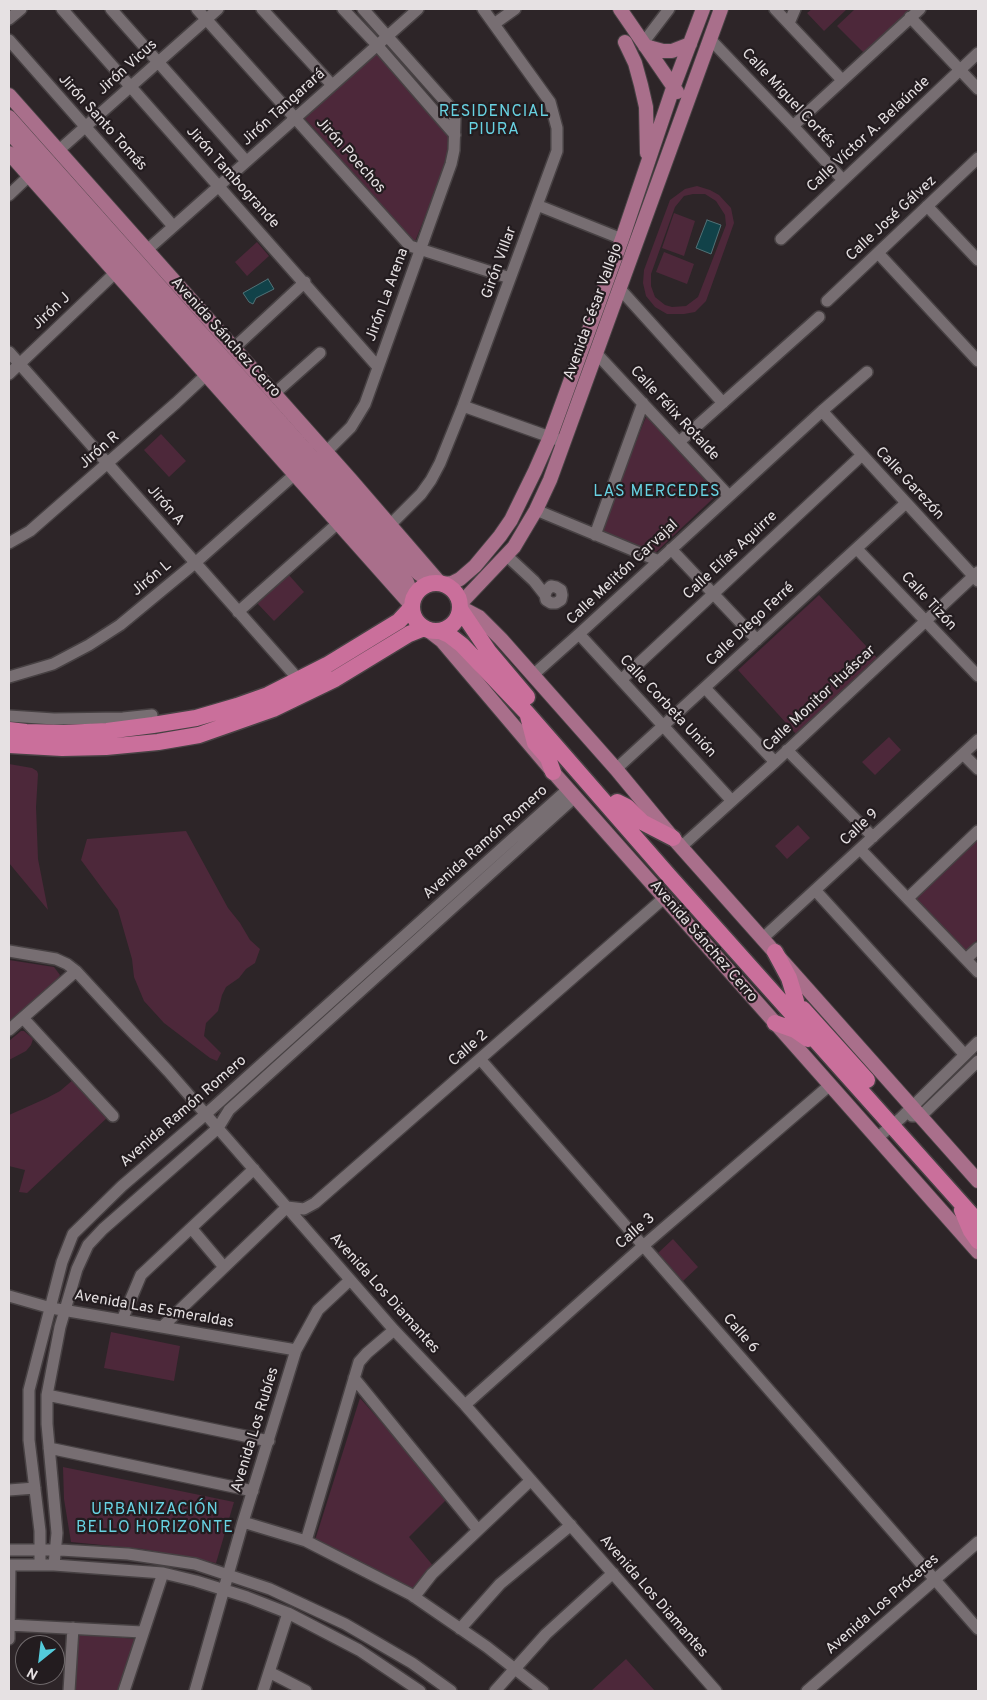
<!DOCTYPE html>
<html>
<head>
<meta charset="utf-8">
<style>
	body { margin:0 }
	#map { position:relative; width:987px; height:1700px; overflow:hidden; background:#2d2528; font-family:Overpass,sans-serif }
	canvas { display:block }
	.frame { position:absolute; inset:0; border:10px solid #e6e1e3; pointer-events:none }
	.north { position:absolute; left:15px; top:1635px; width:50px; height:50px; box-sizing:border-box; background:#231c1f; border:1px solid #716b6d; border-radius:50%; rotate:209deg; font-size:14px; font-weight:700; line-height:20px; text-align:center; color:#e6e1e3 }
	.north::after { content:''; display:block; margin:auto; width:18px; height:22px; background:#53cbdb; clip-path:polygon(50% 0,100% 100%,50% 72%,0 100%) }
</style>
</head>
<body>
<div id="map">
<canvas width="987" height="1700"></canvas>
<div class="frame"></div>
<div class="north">N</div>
</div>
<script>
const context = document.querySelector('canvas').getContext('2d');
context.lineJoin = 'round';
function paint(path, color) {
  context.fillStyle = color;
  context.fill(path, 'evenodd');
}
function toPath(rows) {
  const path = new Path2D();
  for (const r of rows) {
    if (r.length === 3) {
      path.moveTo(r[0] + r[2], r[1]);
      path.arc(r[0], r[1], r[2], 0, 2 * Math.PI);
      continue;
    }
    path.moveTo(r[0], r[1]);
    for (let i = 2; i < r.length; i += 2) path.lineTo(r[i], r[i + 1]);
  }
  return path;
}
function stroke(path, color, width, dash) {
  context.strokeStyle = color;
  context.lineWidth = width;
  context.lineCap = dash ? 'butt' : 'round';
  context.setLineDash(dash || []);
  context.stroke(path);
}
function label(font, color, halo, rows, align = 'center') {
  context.font = font + ' Overpass,sans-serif';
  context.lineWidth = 4.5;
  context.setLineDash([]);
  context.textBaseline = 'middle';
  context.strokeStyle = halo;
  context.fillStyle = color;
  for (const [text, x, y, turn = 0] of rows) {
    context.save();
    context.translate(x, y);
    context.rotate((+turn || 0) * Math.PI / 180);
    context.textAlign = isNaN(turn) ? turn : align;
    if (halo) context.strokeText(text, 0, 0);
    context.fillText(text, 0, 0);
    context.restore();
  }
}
paint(toPath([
	[812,9,847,9,824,31,807,13],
	[855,9,912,9,865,54,837,26],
	[378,49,439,117,449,138,448,160,414,244,302,115],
	[697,186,710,190,719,195,731,208,734,223,706,301,695,312,684,314,667,314,655,307,646,296,643,283,644,270,670,200,685,189],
	[693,194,705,194,716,201,725,215,726,225,698,297,686,306,672,307,665,305,655,297,651,286,651,274,675,207,684,196],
	[674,213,695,221,684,256,662,248],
	[257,242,269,256,247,276,235,262],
	[664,252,694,264,687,284,656,272],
	[650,415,721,491,654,554,599,532,646,417],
	[161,434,186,461,169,477,144,450],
	[288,574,304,592,274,621,257,603],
	[819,595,878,659,796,734,738,670],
	[889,737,901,750,875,775,862,762],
	[9,764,32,768,37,771,38,774,36,807,38,859,48,910,9,863],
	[798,825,810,838,787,859,775,846],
	[186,831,228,908,240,923,250,940,260,949,255,963,246,969,239,978,226,987,222,995,218,1011,206,1023,204,1036,221,1053,217,1061,210,1058,164,1023,144,1001,134,977,132,959,118,910,81,860,87,839],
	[978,838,978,939,966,951,915,898],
	[9,960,54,967,60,975,58,979,9,1023],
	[21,1031,24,1031,33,1039,31,1045,26,1051,9,1060,9,1041],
	[74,1079,109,1116,27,1193,19,1192,25,1170,9,1166,9,1115,47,1098,60,1091],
	[673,1239,698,1267,683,1281,658,1253],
	[111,1332,180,1346,174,1381,104,1368],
	[360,1398,448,1498,409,1537,435,1568,412,1592,315,1540],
	[63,1467,234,1502,216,1563,143,1549,71,1542,64,1499],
	[77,1634,136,1639,118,1691,74,1691],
	[626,1659,655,1691,591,1691]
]), '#4d283a');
const water = toPath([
	[707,220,721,225,711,254,696,248,707,220],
	[268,279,274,289,256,298,253,304,249,302,243,293,268,279]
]);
paint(water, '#114249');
stroke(water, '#517277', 1);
const minor = toPath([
	[62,9,378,367],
	[111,9,246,161],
	[197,9,410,246,510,278],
	[262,9,332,85],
	[343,9,377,45,455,135],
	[775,9,842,80],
	[910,17,978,89],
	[9,19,21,9],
	[789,23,795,9],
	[494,24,515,9],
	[710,39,793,126,843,180],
	[9,40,173,226],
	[643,43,669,9],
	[793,126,920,9],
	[58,151,218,9],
	[9,195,29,176],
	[537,205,622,239],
	[927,206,978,260],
	[781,239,978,53],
	[147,250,418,9],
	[878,253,978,361],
	[620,289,723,403],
	[827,301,978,158],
	[234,348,305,282],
	[9,352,299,680],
	[596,353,729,496],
	[9,374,115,273],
	[274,394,320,353],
	[463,406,564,442],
	[822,411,978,581],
	[679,442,819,317],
	[326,452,351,427,365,404,451,164,454,150,455,119,452,109,363,9],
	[536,510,659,561],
	[390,525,421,494,431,480,440,463,463,406,557,151,557,128,550,102,483,9],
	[595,535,643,403],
	[9,543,30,531,176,403,206,375],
	[671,549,757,640],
	[857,549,978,676],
	[506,555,534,581,545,595,546,600,551,603,556,603,561,600,562,595,561,590,556,587,551,586,547,590,545,595],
	[238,612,338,523],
	[579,634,732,801],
	[533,675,579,634,822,411,867,372],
	[9,677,53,664,89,645,120,625,195,563,295,474],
	[621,680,862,455],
	[705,688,775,762],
	[9,716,54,719,123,718,152,715],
	[787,750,873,837],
	[963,754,978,769],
	[616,769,906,503],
	[681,847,775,762,978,572],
	[860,849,978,972],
	[815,890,965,1055],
	[908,898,978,831],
	[763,938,978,740],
	[9,951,56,959,67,964,76,971,168,1071,394,1330,465,1405,716,1691],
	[966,959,978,948],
	[23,1018,113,1116],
	[9,1030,76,971],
	[480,1059,978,1629],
	[912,1116,921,1116,978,1061],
	[877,1138,901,1118,978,1042],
	[192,1229,224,1267],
	[9,1296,51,1308,296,1350],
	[122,1320,141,1275,254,1169],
	[162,1327,287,1207,304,1209,315,1203,664,898],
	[354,1378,478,1530],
	[47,1395,269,1441],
	[465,1405,643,1246,830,1085],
	[49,1448,253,1491],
	[9,1490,35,1488],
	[243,1522,306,1541,410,1594,487,1647,543,1691],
	[306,1541,359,1362,367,1353,394,1330],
	[9,1550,60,1550,128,1554,195,1564,270,1589,345,1624,412,1663,451,1691],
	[9,1565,54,1565,163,1573,196,1581,247,1597,288,1613,359,1650,420,1691],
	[40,1565,40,1531,29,1440,29,1390,62,1262,73,1234,122,1186,206,1114,568,789],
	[54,1565,57,1533,47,1424,47,1395,60,1327,77,1269,88,1245,103,1229,218,1128,229,1110,575,797],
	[414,1597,432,1574,531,1480],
	[9,1625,142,1632],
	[460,1629,500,1584,571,1525],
	[9,1639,10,1565],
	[269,1672,306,1691],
	[69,1691,73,1628],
	[124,1691,163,1573],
	[195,1691,243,1522,296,1350,318,1310,350,1280],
	[263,1691,288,1613],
	[495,1691,546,1634,613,1573],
	[807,1691,978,1542]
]);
const major = toPath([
	[620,9,677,92],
	[625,42,635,63,641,85,646,107,647,153],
	[645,46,663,51,672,51,690,44],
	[9,95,351,480,440,583],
	[9,117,398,554,418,573,432,583],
	[9,132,373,542,407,582,413,597],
	[9,153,411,605],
	[444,584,452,583,460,579,475,566,500,536,511,520,535,471,550,437,622,239,673,88,703,9],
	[460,604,514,547,536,510,550,480,721,9],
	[460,607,479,617,501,639,616,769,673,838,978,1181],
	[429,631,442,641,553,772,978,1252]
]);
const highway = toPath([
	[436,607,24],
	[460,609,489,652,527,697],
	[440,631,449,635,462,645,526,712,669,876,978,1222],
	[528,716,535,743,548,758,553,772],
	[9,730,26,732,64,733,107,731,153,725,196,718,237,706,268,695,327,665,399,621,411,608],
	[9,745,62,748,106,747,158,742,199,735,273,709,335,679,409,634,424,628],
	[617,802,627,807,642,822,673,838],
	[775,952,789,978,796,1001],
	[803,1009,867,1080],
	[775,1023,795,1030,808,1039],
	[962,1210,971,1231,978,1241]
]);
stroke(minor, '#474143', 14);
stroke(major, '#474143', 16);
stroke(highway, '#474143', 19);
stroke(minor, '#776e72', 11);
stroke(major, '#a96f8b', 14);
stroke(highway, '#ca6f9b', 16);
label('15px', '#e6e1e3', '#231c1f', [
	["Jirón Vicus",128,68,-42],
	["Calle Miguel Cortés",788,99,47],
	["Jirón Tangarará",284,108,-42],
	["Jirón Santo Tomás",102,123,48],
	["Calle Víctor A. Belaúnde",869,135,-43],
	["Jirón Poechos",350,156,48],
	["Jirón Tambogrande",232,178,48],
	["Calle José Gálvez",892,219,-43],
	["Girón Villar",500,263,-70],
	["Jirón La Arena",388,295,-70],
	["Jirón J",52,312,-43],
	["Avenida César Vallejo",594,312,-70],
	["Avenida Sánchez Cerro",225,338,48],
	["Calle Félix Rotalde",674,414,47],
	["Jirón R",100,451,-41],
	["Calle Garezón",909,484,47],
	["Jirón A",165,506,49],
	["Calle Elías Aguirre",731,556,-43],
	["Calle Melitón Carvajal",623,573,-43],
	["Jirón L",152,579,-40],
	["Calle Tizón",928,602,47],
	["Calle Diego Ferré",751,625,-43],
	["Calle Monitor Huáscar",820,699,-43],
	["Calle Corbeta Unión",667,707,47],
	["Calle 9",860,828,-43],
	["Avenida Ramón Romero",486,843,-42],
	["Avenida Sánchez Cerro",703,942,49],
	["Calle 2",469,1049,-41],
	["Avenida Ramón Romero",184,1112,-41],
	["Calle 3",636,1232,-41],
	["Avenida Los Diamantes",384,1294,48],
	["Avenida Las Esmeraldas",154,1310,10],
	["Calle 6",740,1334,49],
	["Avenida Los Rubíes",256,1430,-73],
	["Avenida Los Diamantes",653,1597,49],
	["Avenida Los Próceres",883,1605,-41]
]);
context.letterSpacing = '1px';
label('16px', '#68d2e2', '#231c1f', [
	["RESIDENCIAL",494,113],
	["PIURA",494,131],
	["LAS MERCEDES",657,493],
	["URBANIZACIÓN",155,1511],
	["BELLO HORIZONTE",155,1529]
]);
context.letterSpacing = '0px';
</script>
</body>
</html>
